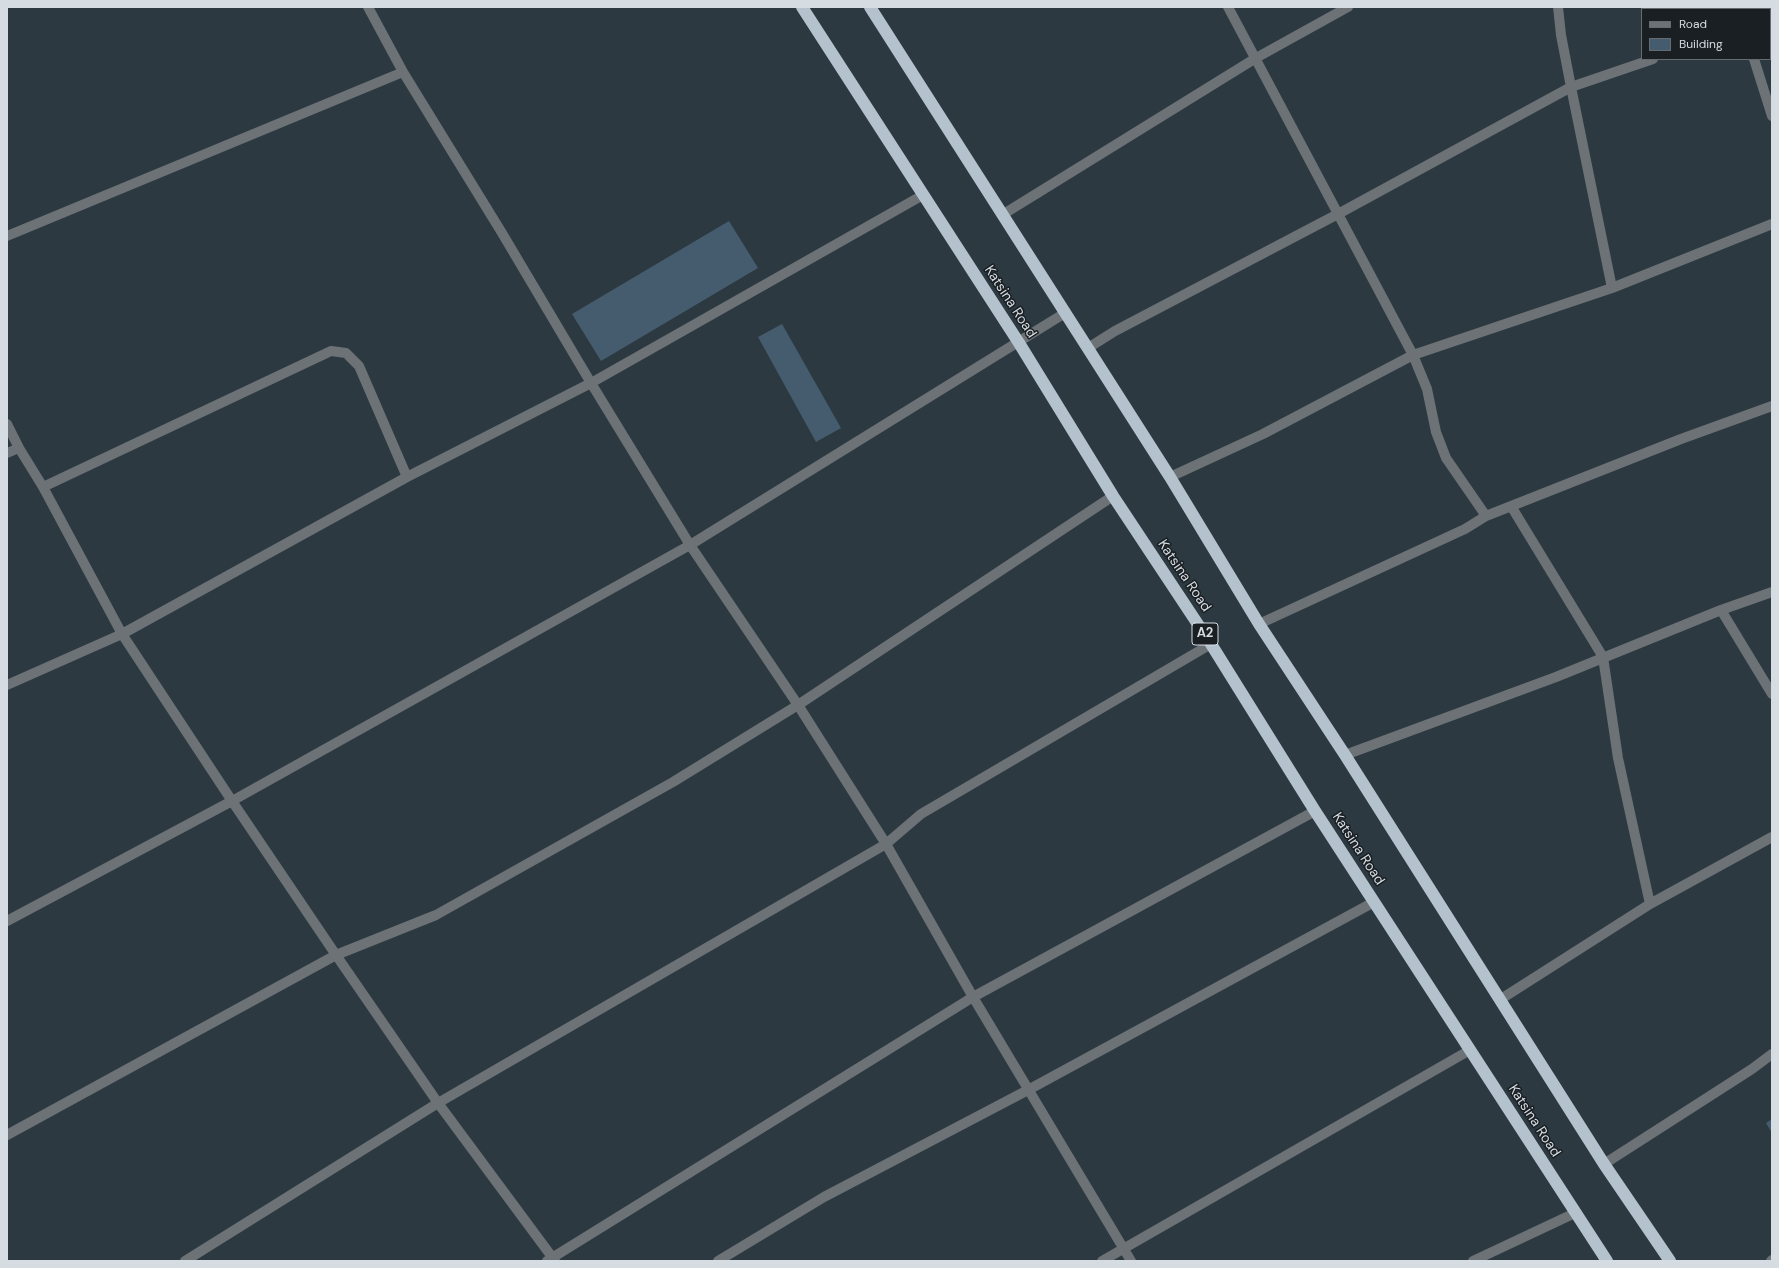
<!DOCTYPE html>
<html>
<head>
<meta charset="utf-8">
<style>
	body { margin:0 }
	#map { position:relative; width:1779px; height:1268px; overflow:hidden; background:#2d3941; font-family:"DM Sans",sans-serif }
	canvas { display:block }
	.frame { position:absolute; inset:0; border:8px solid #d5dce2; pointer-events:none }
	.legend { position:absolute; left:1641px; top:8px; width:130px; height:52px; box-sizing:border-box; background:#1a1f23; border:1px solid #656b6f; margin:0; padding:5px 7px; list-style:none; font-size:12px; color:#d5dce2 }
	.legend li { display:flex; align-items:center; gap:8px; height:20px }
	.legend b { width:20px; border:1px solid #656b6f }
</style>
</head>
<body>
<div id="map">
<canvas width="1779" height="1268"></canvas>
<div class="frame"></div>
<ul class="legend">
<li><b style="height:5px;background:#6c7276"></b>Road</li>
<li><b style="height:11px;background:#445c6e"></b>Building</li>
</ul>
</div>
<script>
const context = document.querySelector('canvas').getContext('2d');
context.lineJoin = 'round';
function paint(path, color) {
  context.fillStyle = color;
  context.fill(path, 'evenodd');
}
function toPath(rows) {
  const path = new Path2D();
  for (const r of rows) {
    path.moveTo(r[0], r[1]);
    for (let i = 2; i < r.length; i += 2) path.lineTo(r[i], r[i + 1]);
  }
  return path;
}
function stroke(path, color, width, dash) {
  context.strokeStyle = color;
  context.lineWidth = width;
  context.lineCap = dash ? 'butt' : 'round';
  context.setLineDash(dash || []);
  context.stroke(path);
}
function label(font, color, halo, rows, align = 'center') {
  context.font = font + ' "DM Sans",sans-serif';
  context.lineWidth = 3;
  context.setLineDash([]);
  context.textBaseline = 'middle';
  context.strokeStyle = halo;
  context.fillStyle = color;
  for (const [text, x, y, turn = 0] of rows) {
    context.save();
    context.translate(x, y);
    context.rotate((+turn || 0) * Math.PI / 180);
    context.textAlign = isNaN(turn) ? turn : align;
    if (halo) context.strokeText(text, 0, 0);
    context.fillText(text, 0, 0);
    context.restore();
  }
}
paint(toPath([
	[729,221,758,268,601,361,572,314],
	[782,324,841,428,816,442,758,337],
	[1772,1119,1772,1133,1766,1123]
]), '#445c6e');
stroke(toPath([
	[1228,7,1413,355,1427,389,1436,432,1446,458,1486,516],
	[1558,7,1561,35,1571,87,1612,288],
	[1740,7,1740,9],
	[1770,18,1772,17],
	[1754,59,1772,116],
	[403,72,502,233,591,383,923,195],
	[1002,215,1256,58,1348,7],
	[7,236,403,72,368,7],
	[1088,348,1115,331,1338,214,1571,87,1653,59],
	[7,424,19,448,7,453],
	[1170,477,1263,434,1413,355,1612,288,1772,224],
	[43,487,331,351,346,353,359,366,407,477],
	[1113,496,798,705,886,844,973,997,1131,1261],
	[1511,506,1603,657,1618,758,1650,904],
	[1721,610,1772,694],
	[1259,624,1465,529,1486,516,1681,439,1772,406],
	[7,685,122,634,232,801,690,545,1065,313],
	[1345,755,1556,677,1721,610,1772,592],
	[7,921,232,801,336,955,436,915,673,782,798,705,690,545,591,383,407,477,122,634,43,487,19,448],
	[1501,999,1650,904,1772,837],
	[7,1135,336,955,438,1103,555,1261],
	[1604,1164,1752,1069,1772,1054],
	[185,1261,438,1103,886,844,921,814,1211,644],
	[547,1261,973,997,1315,811],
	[718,1261,824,1197,1028,1090,1374,902],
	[1102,1261,1470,1050],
	[1473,1261,1575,1213],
	[1771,1261,1772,1260]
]), '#6c7276', 10);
stroke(toPath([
	[802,7,1019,343,1113,496,1211,644,1315,811,1607,1261],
	[870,7,1170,477,1259,624,1345,755,1604,1164,1670,1261]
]), '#b3c2cd', 12);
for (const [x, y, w] of [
	[1205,634,26]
]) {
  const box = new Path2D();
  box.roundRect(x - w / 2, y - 11, w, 22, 3);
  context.fillStyle = '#1a1f23';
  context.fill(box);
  stroke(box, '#d5dce2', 1);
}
label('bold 13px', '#d5dce2', null, [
	["A2",1205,634]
]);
label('14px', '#d5dce2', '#1a1f23', [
	["Katsina Road",1010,302,57],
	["Katsina Road",1184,576,56],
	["Katsina Road",1358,849,57],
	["Katsina Road",1534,1121,57]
]);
</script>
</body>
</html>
